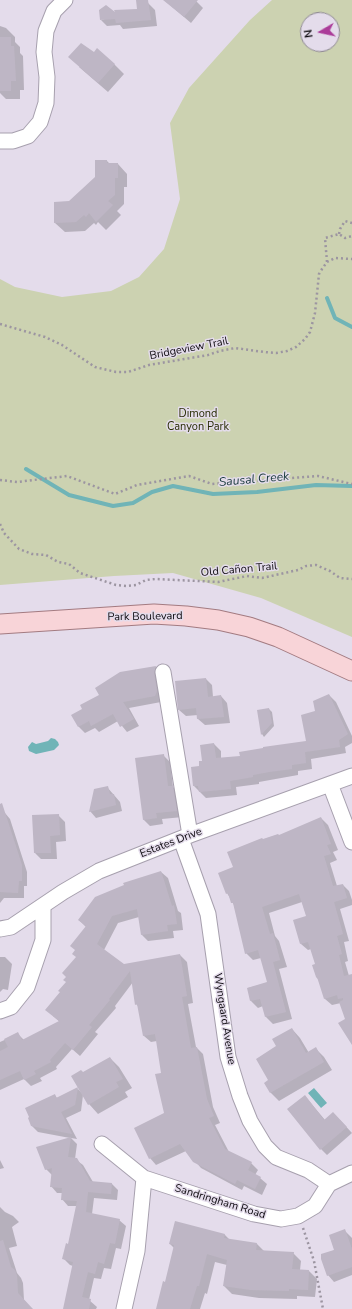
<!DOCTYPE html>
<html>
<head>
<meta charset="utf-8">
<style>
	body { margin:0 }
	#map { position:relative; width:352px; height:1309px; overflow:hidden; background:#e4dceb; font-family:"Nunito Sans",sans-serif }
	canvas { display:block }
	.north { position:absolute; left:300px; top:12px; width:40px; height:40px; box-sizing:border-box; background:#e4dceb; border:1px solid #8e8893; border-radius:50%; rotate:261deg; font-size:11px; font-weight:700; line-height:16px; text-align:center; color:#0e0b10 }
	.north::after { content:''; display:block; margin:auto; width:14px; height:18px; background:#ab3c99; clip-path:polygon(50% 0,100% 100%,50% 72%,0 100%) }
</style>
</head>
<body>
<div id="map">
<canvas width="352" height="1309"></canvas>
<div class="north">N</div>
</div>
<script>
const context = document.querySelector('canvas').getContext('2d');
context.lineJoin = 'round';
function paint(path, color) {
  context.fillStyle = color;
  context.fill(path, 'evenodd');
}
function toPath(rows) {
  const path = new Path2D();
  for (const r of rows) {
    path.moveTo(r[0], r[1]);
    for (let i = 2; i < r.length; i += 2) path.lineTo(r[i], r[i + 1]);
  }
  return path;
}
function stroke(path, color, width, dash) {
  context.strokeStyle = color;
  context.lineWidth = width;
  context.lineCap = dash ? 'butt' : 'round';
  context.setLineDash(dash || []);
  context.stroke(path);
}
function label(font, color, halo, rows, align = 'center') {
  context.font = font + ' "Nunito Sans",sans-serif';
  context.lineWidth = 3;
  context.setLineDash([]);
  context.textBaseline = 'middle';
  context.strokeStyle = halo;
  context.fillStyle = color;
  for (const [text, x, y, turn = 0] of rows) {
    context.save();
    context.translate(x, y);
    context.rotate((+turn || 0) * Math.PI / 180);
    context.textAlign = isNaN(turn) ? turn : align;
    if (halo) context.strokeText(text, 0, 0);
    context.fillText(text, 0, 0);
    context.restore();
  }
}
paint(toPath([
	[272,0,352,0,352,637,261,598,173,573,114,576,0,585,0,279,15,287,62,297,111,291,139,277,164,249,180,199,170,123,189,88,250,20],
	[308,20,332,20,332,44,308,44]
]), '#ccd2b1');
paint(toPath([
	[51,738,55,739,58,742,59,745,54,750,36,754,29,751,28,747,32,742,36,744,48,741],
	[314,1088,327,1103,321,1108,308,1093]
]), '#70b4b7');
paint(toPath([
	[164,0,195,0,203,8,191,23],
	[148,3,155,10,157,26,123,29,120,25,107,26,101,20,138,10],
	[0,26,6,28,15,37,15,42,20,47,20,53,23,56,24,90,20,90,20,99,6,99,0,93],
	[94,53,114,64,124,74,108,92,79,67],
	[107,161,110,164,118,164,127,174,127,187,124,187,124,204,117,211,121,215,106,230,98,222,96,225,94,223,85,231,65,232,55,223,70,202,96,177],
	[156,667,162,674,161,702,129,708,139,726,127,732,118,721,99,732,95,728,85,733,79,727,73,715,83,710,100,696,120,673],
	[206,679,212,685,213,697,221,696,227,703,230,723,205,725,198,719,198,715,186,716,179,710],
	[329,695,336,702,352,736,352,743,345,747,346,753,311,759,312,769,298,771,298,775,259,782,259,784,236,787,237,795,206,798,194,786,200,767,214,744,221,751,221,759,241,757,307,742,316,712],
	[269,709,272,712,274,726,264,737,262,734,258,711],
	[163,755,170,762,173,787,179,793,183,817,162,819,163,824,150,826,143,819],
	[107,787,120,802,122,811,96,818,90,811],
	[5,813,10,819,27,872,27,886,24,886,24,898,4,898,0,903,0,815],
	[58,815,65,822,66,841,56,842,57,859,41,859,35,853],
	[321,818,328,825,338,850,333,852,337,860,330,863,337,886,343,885,349,891,352,900,352,905,340,909,349,941,344,942,348,961,345,962,349,976,352,975,352,1042,341,1003,332,1005,325,999,319,980,316,977,316,965,311,949,308,950,301,944,307,917,302,902,269,913,275,936,279,941,287,967,279,969,292,1019,273,1024,266,1017,263,1006,258,1008,251,1001,248,988,268,983,261,958,253,960,246,953,234,905,227,893,235,868,263,840,279,836],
	[161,872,168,878,178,911,181,913,183,930,173,931,174,938,148,941,142,935,139,917,118,923,104,950,124,965,180,955,187,962,193,1003,188,1004,196,1047,203,1054,213,1107,220,1123,215,1125,229,1152,251,1163,258,1170,255,1175,260,1178,267,1184,262,1195,244,1186,242,1190,201,1168,186,1151,156,1165,150,1158,165,1114,162,1073,157,1041,151,1042,144,1036,139,1007,136,1004,133,982,115,1006,116,1008,95,1032,98,1034,80,1056,72,1049,56,1067,57,1069,40,1078,42,1081,31,1086,24,1079,0,1090,0,1042,18,1034,24,1040,60,1022,53,1016,61,992,67,982,67,977,77,957,86,927,79,920],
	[0,957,5,957,12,964,8,990,3,989,0,992],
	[292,1029,300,1038,309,1053,316,1049,324,1057,332,1070,279,1101,271,1093,265,1083,269,1081],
	[110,1058,119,1067,132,1088,125,1092,128,1097,98,1114,89,1104,83,1095,81,1111,66,1118,77,1139,71,1138,77,1144,75,1159,83,1165,93,1182,112,1184,118,1190,117,1200,94,1198,92,1214,119,1220,126,1226,121,1249,116,1248,111,1269,104,1268,101,1279,94,1278,89,1300,97,1307,96,1309,64,1309,73,1266,70,1265,63,1258,69,1245,77,1206,68,1206,62,1199,63,1193,57,1193,51,1186,52,1175,46,1169,70,1138,38,1132,31,1125,55,1095,57,1098,78,1089,81,1092,84,1073],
	[305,1096,325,1120,340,1120,352,1133,327,1155,321,1149],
	[0,1160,4,1168,0,1169],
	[0,1207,5,1212,13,1216,19,1222,12,1227,17,1246,9,1248,17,1273,21,1278,23,1283,24,1300,32,1309,0,1309],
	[176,1222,225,1235,230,1240,257,1244,264,1251,293,1253,301,1261,300,1270,309,1271,317,1279,315,1297,297,1296,297,1299,259,1298,232,1294,224,1286,227,1265,215,1262,207,1294,205,1293,200,1309,157,1309,166,1283,174,1248,170,1244],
	[344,1230,352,1238,352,1275,334,1282,328,1275,321,1255,335,1250]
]), '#0003');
stroke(toPath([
	[327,298,335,318,352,327],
	[26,469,69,495,113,506,133,503,152,492,173,486,213,494,257,492,316,485,352,486]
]), '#70b4b7', 4);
paint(toPath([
	[136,0,148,0,151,20,116,23,115,19,100,20,99,10,106,5,115,12,114,10,137,9],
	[163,0,198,0,184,17],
	[0,37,11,37,11,46,14,46,16,81,11,81,11,91,0,91],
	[81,43,94,52,97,48,115,64,98,83,68,57],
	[95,160,107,160,107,163,118,163,118,178,115,178,115,195,108,201,113,205,96,222,89,213,86,217,84,215,76,222,54,223,54,202,69,201,95,177],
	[156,666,154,673,157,691,155,696,123,702,134,719,120,727,113,714,91,726,89,721,78,727,71,715,82,709,80,705,99,695,95,688,120,672],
	[206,678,208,697,221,695,224,717,197,719,196,708,178,710,175,681],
	[329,694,348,734,339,740,340,747,305,752,306,763,292,765,292,769,269,772,253,775,253,777,230,781,231,789,199,792,198,786,193,786,191,767,199,766,199,761,202,761,200,745,214,743,216,758,240,756,239,752,263,748,263,747,306,741,301,715,315,711,313,701],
	[269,708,272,723,261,735,257,710],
	[164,754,168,786,173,786,177,811,156,813,157,818,143,820,135,758],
	[108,786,110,794,114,794,116,805,89,812,94,789],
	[2,803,22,865,22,881,19,881,18,893,0,892,0,804],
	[59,814,60,835,50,836,51,853,34,853,32,815],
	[321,817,331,844,327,845,331,854,324,856,333,886,343,884,347,898,334,902,343,934,337,936,342,954,339,955,344,976,352,974,352,1045,338,1023,345,1019,339,1002,343,1000,343,998,338,999,337,995,324,999,317,977,316,977,312,965,315,964,308,942,300,944,293,920,306,916,299,894,262,907,270,934,273,933,280,960,273,962,286,1012,265,1017,260,999,250,1001,247,988,267,982,258,950,245,954,233,903,231,903,228,893,226,894,218,873,233,867,227,852,262,838,263,839,278,834,279,835],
	[161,871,172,906,174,905,177,924,167,925,168,931,141,935,137,909,112,916,97,944,124,964,180,954,187,996,182,997,191,1048,197,1047,207,1099,214,1116,209,1118,225,1149,252,1162,248,1170,261,1177,255,1189,237,1180,235,1184,193,1162,180,1144,149,1159,134,1128,164,1113,155,1074,161,1073,155,1034,143,1036,137,1004,135,1005,130,971,109,999,110,1000,89,1025,92,1027,73,1050,65,1043,50,1060,51,1062,34,1071,36,1074,24,1080,20,1071,0,1080,0,1051,8,1047,4,1039,18,1032,22,1040,59,1021,45,1010,60,992,58,991,66,982,63,980,66,977,62,973,76,957,72,954,75,950,70,946,86,926,78,920,95,897,124,885,123,883],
	[292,1028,306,1053,316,1047,324,1062,270,1093,264,1083,268,1080,256,1059,276,1046,272,1039],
	[110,1057,123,1079,116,1082,119,1087,88,1105,71,1076,81,1070,83,1072],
	[78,1087,75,1105,61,1112,72,1134,31,1126,28,1118,29,1117,25,1108,55,1094,56,1098],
	[305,1095,324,1120,333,1112,347,1127,320,1150,287,1109],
	[71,1137,68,1157,77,1158,90,1181,112,1183,111,1194,88,1192,86,1212,120,1219,115,1244,110,1243,104,1264,98,1262,95,1274,88,1272,82,1297,91,1299,89,1309,63,1309,73,1262,62,1259,66,1243,68,1244,77,1201,61,1200,62,1188,50,1187,52,1168,45,1170,36,1147],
	[175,1221,225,1234,224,1238,257,1243,256,1250,294,1252,292,1269,309,1270,308,1290,289,1289,289,1291,251,1290,223,1286,227,1260,207,1254,199,1286,197,1286,190,1309,156,1309,163,1281,165,1282,174,1245,169,1244],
	[345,1229,352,1249,352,1267,327,1276,321,1259,321,1254,334,1250,329,1235],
	[3,1240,11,1267,15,1270,17,1276,18,1293,33,1309,0,1309,0,1241]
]), '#beb6c5');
const minor = toPath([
	[0,141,13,141,28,136,40,122,46,103,47,77,44,52,46,31,54,11,65,0],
	[163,672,190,835],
	[330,784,352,842],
	[181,839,208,914,228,1057,240,1096,250,1121,265,1146,276,1157,308,1170,329,1184],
	[0,929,11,927,63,892,99,871,190,835,352,776],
	[0,1011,11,1007,27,987,43,940,43,906],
	[102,1144,144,1178],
	[124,1309,137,1251,144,1178,254,1214,281,1219,298,1216,315,1206,329,1184,352,1173]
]);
const major = toPath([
	[0,624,154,614,186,616,218,620,249,627,278,637,352,671]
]);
stroke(minor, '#a7a0ae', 17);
stroke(major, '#a37b81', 21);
stroke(toPath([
	[339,234,340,229,345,221,352,223],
	[327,262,325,238,339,234,345,238,352,236],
	[0,324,45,337,62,345,95,367,116,372,128,372,149,365,208,355,220,351,235,348,264,352,276,353,287,351,296,347,305,339,310,332,315,313,319,274,322,269,327,262,335,258,352,259],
	[0,480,17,482,67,476,115,494,137,485,189,476,212,484,318,476,352,484],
	[0,524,4,533,19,549,32,554,46,555,58,562,69,564,80,573,116,585,126,586,136,585,146,580,156,579,218,582,247,576,262,578,298,570,306,566,316,565,330,571,340,578,352,579],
	[303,1228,314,1261,323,1309]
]), '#9c95a1', 2.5, [2, 3]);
stroke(minor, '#fff', 15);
stroke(major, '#f8d4d8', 19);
label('11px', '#0e0b10', '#e4dceb', [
	["Bridgeview Trail",189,349,-11],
	["Old Cañon Trail",239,570,-5],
	["Park Boulevard",145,617,-1],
	["Estates Drive",171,843,-21],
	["Wyngaard Avenue",224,1019,81],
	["Sandringham Road",220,1202,17]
]);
label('11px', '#282d05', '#e4dceb', [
	["Dimond",198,414],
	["Canyon Park",198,427]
]);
label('italic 12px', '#143638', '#e4dceb', [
	["Sausal Creek",254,480,-5]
]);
</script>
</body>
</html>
